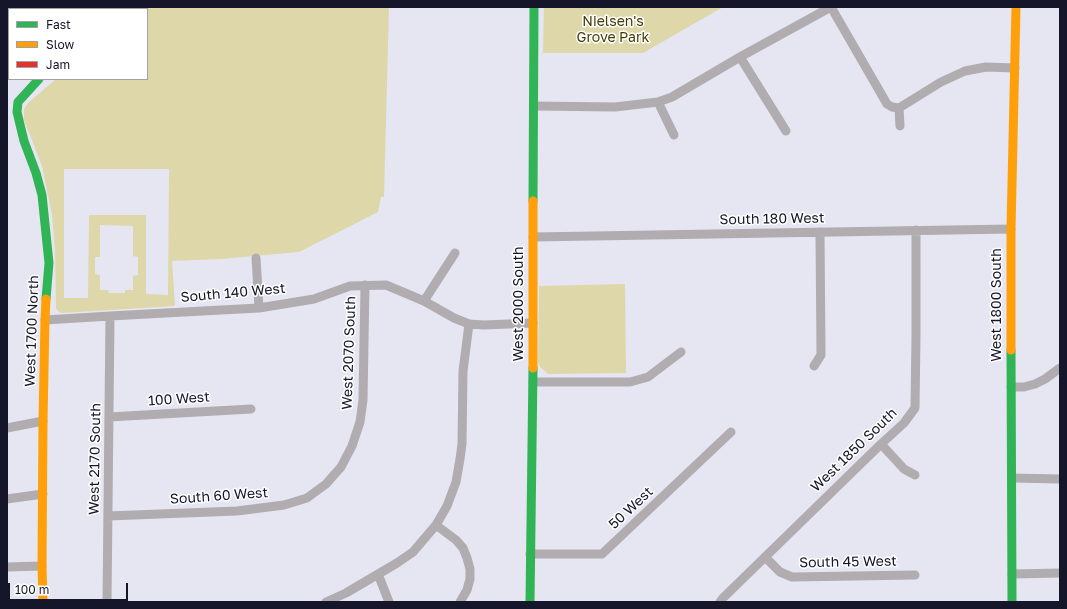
<!DOCTYPE html>
<html>
<head>
<meta charset="utf-8">
<style>
	body { margin:0 }
	#map { position:relative; width:1067px; height:609px; overflow:hidden; background:#e5e6f2; font-family:"Golos Text",sans-serif }
	canvas { display:block }
	.frame { position:absolute; inset:0; border:8px solid #151629; pointer-events:none }
	.legend { position:absolute; left:8px; top:8px; width:140px; height:72px; box-sizing:border-box; background:#fff; border:1px solid #a1a2a9; margin:0; padding:5px 7px; list-style:none; font-size:12px; color:#151629 }
	.legend li { display:flex; align-items:center; gap:8px; height:20px }
	.legend b { width:20px; border:1px solid #a1a2a9 }
	.scale { position:absolute; left:8px; top:583px; width:120px; height:18px; box-sizing:border-box; border:2px solid #151629; border-top:0; padding-left:5px; font-size:12px; line-height:14px; white-space:nowrap; color:#151629; -webkit-text-stroke:3px #fff; paint-order:stroke }
</style>
</head>
<body>
<div id="map">
<canvas width="1067" height="609"></canvas>
<div class="frame"></div>
<ul class="legend">
<li><b style="height:5px;background:#30b455"></b>Fast</li>
<li><b style="height:5px;background:#ff9f0a"></b>Slow</li>
<li><b style="height:5px;background:#e5322d"></b>Jam</li>
</ul>
<div class="scale">100 m</div>
</div>
<script>
const context = document.querySelector('canvas').getContext('2d');
context.lineJoin = 'round';
function paint(path, color) {
  context.fillStyle = color;
  context.fill(path, 'evenodd');
}
function toPath(rows) {
  const path = new Path2D();
  for (const r of rows) {
    path.moveTo(r[0], r[1]);
    for (let i = 2; i < r.length; i += 2) path.lineTo(r[i], r[i + 1]);
  }
  return path;
}
function stroke(path, color, width, dash) {
  context.strokeStyle = color;
  context.lineWidth = width;
  context.lineCap = dash ? 'butt' : 'round';
  context.setLineDash(dash || []);
  context.stroke(path);
}
function label(font, color, halo, rows, align = 'center') {
  context.font = font + ' "Golos Text",sans-serif';
  context.lineWidth = 3;
  context.setLineDash([]);
  context.textBaseline = 'middle';
  context.strokeStyle = halo;
  context.fillStyle = color;
  for (const [text, x, y, turn = 0] of rows) {
    context.save();
    context.translate(x, y);
    context.rotate((+turn || 0) * Math.PI / 180);
    context.textAlign = isNaN(turn) ? turn : align;
    if (halo) context.strokeText(text, 0, 0);
    context.fillText(text, 0, 0);
    context.restore();
  }
}
paint(toPath([
	[140,7,389,7,384,197,381,197,378,212,299,252,221,259,172,261,175,306,61,313,58,311,56,308,55,250,52,215,42,166,24,120,24,109,29,102,56,79,147,79,147,9,137,9],
	[64,169,169,169,168,295,146,294,146,215,89,215,88,298,64,298],
	[100,225,133,226,133,256,138,257,138,275,133,276,133,290,125,290,125,293,109,293,108,290,100,290,100,275,95,274,95,257,100,257],
	[544,7,723,7,643,53,543,53],
	[625,284,626,373,548,374,540,367,538,362,539,286]
]), '#ded7aa');
stroke(toPath([
	[831,7,887,104,892,107,899,108,900,126],
	[740,57,786,131],
	[658,102,674,135],
	[534,106,615,107,658,102,672,97,740,57,831,7],
	[899,108,941,82,965,71,986,67,1015,68],
	[533,237,1011,229],
	[256,258,259,308],
	[424,301,455,253],
	[45,320,110,316,259,308,314,299,350,286,386,285,424,301,454,318,469,324,484,325,533,323],
	[814,366,821,355,820,232],
	[533,382,630,382,648,377,681,352],
	[1011,387,1024,387,1035,384,1045,379,1060,368],
	[109,417,251,409],
	[7,428,43,421],
	[881,444,904,469,915,475],
	[1012,478,1060,479],
	[7,499,43,494],
	[108,516,237,511,284,505,307,498,326,484,341,467,352,446,360,422,363,400,365,285],
	[436,525,456,540,463,548,467,558,470,569,470,579,467,590,460,602],
	[530,554,602,554,731,432],
	[765,557,780,572,792,577,915,575],
	[7,567,42,566],
	[378,574,389,602],
	[1012,574,1060,573],
	[107,602,110,316],
	[326,602,346,593,397,563,413,552,436,525,447,506,456,482,460,459,462,444,463,371,469,324],
	[720,602,723,598,881,444,904,423,915,408,916,336,916,230]
]), '#b1acaf', 9);
stroke(toPath([
	[7,57,9,56],
	[39,79,18,102,17,112,24,141,36,173,42,195,49,263,46,299],
	[533,201,534,7],
	[1011,350,1012,602],
	[530,602,533,368]
]), '#30b455', 9);
stroke(toPath([
	[19,9,21,7],
	[63,9,65,7],
	[121,9,124,7],
	[1011,350,1011,229,1016,7],
	[533,368,533,201],
	[43,602,42,566,43,421,45,320,46,299]
]), '#ff9f0a', 9);
stroke(toPath([
	[7,19,9,17]
]), '#e5322d', 9);
label('14px', '#443c06', '#fff', [
	["Nielsen's",613,22],
	["Grove Park",613,38]
]);
label('14px', '#151629', '#fff', [
	["South 180 West",772,219,-1],
	["South 140 West",233,293,-5],
	["West 2000 South",519,304,-90],
	["West 1800 South",997,305,-90],
	["West 1700 North",32,331,-88],
	["West 2070 South",349,353,-88],
	["100 West",179,399,-4],
	["West 1850 South",854,450,-44],
	["West 2170 South",95,459,-89],
	["South 60 West",219,496,-4],
	["50 West",631,508,-43],
	["South 45 West",848,562,-1]
]);
</script>
</body>
</html>
